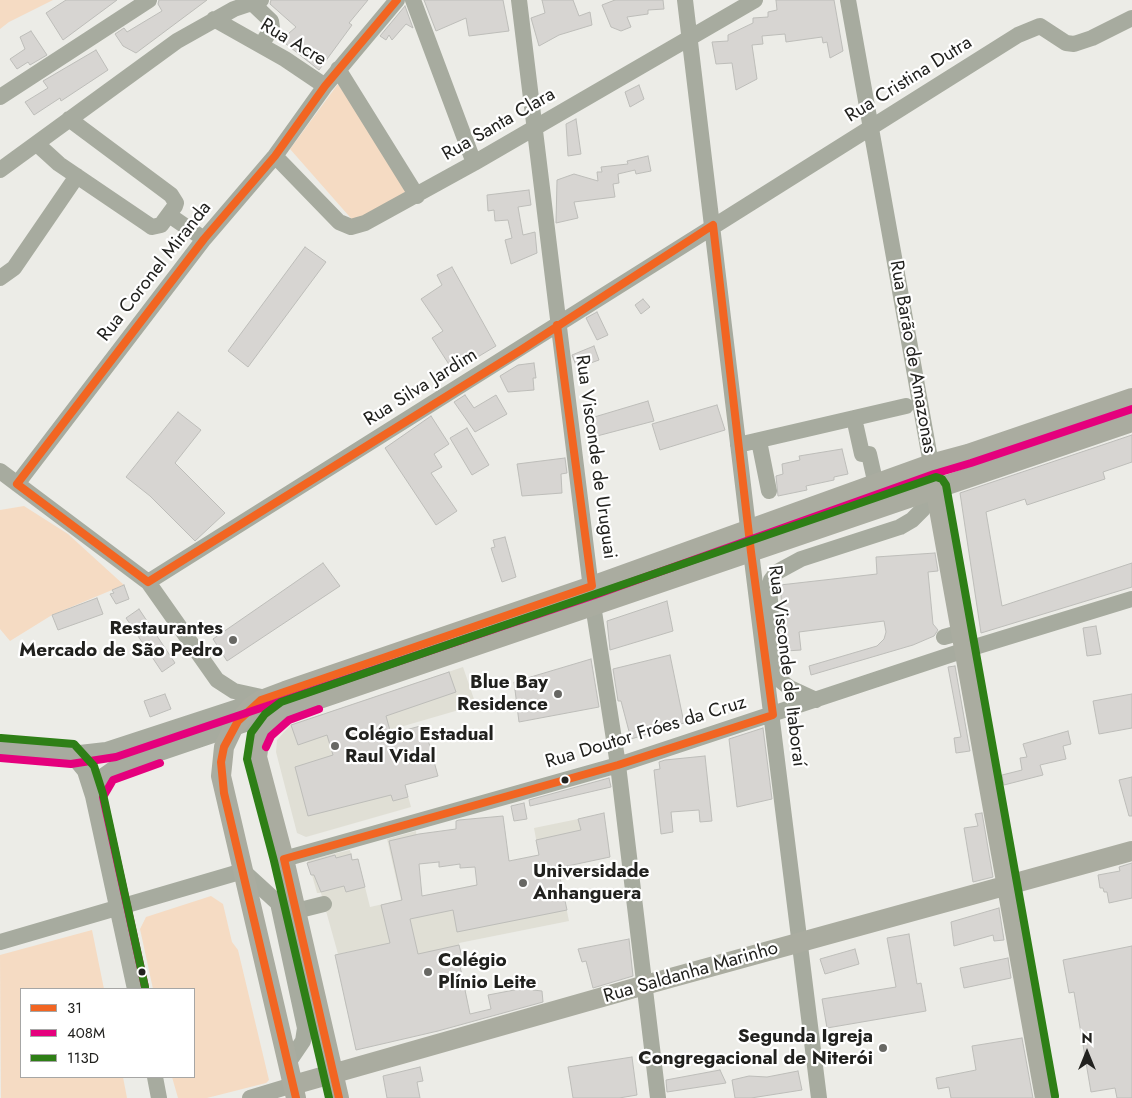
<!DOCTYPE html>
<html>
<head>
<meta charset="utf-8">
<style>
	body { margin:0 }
	#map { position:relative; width:1132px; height:1098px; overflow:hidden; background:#ecece7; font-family:Jost,sans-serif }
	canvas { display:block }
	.legend { position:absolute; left:20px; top:988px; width:175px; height:90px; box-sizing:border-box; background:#fff; border:1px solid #a6a6a5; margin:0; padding:6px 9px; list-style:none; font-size:15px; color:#21211e }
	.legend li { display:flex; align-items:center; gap:10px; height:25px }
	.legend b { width:25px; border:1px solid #a6a6a5 }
	.north { position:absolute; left:1062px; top:1028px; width:50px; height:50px; -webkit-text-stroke:4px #fff; paint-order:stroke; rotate:0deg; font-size:14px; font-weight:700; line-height:20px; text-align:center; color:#21211e }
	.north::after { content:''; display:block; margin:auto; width:18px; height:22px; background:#21211e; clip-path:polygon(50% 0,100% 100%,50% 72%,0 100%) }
</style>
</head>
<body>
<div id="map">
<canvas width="1132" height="1098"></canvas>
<ul class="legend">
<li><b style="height:6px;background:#f26522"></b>31</li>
<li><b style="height:6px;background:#e5007d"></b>408M</li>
<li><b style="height:6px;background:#2e7f16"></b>113D</li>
</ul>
<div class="north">N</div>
</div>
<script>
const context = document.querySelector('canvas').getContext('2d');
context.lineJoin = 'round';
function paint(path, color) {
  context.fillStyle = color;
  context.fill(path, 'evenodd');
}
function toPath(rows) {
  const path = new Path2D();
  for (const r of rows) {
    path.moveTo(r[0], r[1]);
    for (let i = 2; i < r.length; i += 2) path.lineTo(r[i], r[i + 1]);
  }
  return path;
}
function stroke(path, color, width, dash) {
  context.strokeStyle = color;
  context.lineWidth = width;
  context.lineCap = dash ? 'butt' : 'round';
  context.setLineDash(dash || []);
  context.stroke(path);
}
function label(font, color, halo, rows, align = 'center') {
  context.font = font + ' Jost,sans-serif';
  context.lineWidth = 4.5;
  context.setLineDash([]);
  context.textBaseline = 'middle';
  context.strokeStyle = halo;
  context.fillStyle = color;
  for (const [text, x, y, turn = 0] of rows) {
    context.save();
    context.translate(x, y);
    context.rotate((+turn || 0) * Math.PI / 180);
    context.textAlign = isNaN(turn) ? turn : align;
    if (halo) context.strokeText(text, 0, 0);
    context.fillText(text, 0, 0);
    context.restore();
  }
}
paint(toPath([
	[463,667,476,705,390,730,411,807,306,837,297,833,276,752,277,740,284,732,291,725],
	[578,819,608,839,610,857,558,868,569,921,459,943,463,965,460,966,469,1009,406,1022,400,996,346,1007,344,997,399,986,389,944,338,954,321,893,317,893,312,875,311,875,307,863,309,860,350,850,352,860,358,859,370,907,401,900,387,839,416,831,422,896,522,875,519,859,539,855,534,828]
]), '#e0dfd5');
paint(toPath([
	[0,0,53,0,9,22,0,29],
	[338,84,408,190,356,224,290,149],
	[24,506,68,534,124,585,52,615,10,641,0,629,0,510],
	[211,896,223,904,232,942,238,950,269,1080,266,1083,207,1098,178,1098,172,1077,194,1077,194,989,153,989,140,929,146,917],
	[92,930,104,989,21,989,21,1077,123,1077,127,1098,1,1098,0,955]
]), '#f5dbc3');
const building = toPath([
	[66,0,117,0,63,40,46,13,66,0],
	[159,0,207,0,136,53,123,46,115,34,124,28,127,32,162,11,158,4,159,0],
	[271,0,368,0,349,23,352,25,319,70,281,40,296,27,270,4,271,0],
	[424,0,503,0,509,31,469,36,466,18,436,31,424,0],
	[542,0,573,0,579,16,590,12,592,25,559,35,539,46,531,18,545,13,542,0],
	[615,0,663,0,664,9,648,10,648,14,627,17,631,27,621,31,611,27,602,5,615,0],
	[776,0,834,0,843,51,830,58,827,42,823,43,822,37,786,42,785,34,762,36,763,44,752,45,757,79,736,90,732,63,716,64,712,42,728,41,728,35,753,23,753,18,768,17,768,12,777,10,776,0],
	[405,6,413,28,406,24,392,40,389,35,386,40,380,36,405,6],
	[31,31,47,55,30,65,28,62,17,69,10,59,25,49,20,37,31,31],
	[96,50,108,70,61,101,60,98,34,115,25,102,48,88,43,81,96,50],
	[639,85,644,99,630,107,625,92,639,85],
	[576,119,581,154,568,156,566,124,576,119],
	[648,156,651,171,636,174,635,170,618,174,619,183,613,184,615,197,574,202,578,218,556,223,557,180,574,174,598,181,597,172,602,172,601,167,628,164,627,161,648,156],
	[529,190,531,205,518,207,523,235,535,232,537,253,511,264,505,240,512,238,508,220,495,221,494,210,488,211,487,195,529,190],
	[305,247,326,262,248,367,228,351,305,247],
	[452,267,496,346,466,364,464,361,458,366,456,363,450,366,432,338,443,331,421,299,442,285,437,275,452,267],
	[643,299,650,307,641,314,635,305,643,299],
	[597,312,608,335,597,340,586,318,597,312],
	[594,346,599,360,577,368,572,355,594,346],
	[534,363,536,378,533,378,534,390,508,392,500,376,518,365,534,363],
	[465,395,474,408,496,395,507,414,475,432,454,402,465,395],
	[648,401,654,421,597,436,591,418,648,401],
	[717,405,725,430,660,450,652,424,717,405],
	[178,412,201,430,175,463,225,513,195,541,150,496,126,477,178,412],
	[431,416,449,444,434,454,442,467,431,473,457,511,436,525,385,448,431,416],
	[467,428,489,465,472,475,450,438,467,428],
	[1132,435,1132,462,1103,472,1105,479,1027,505,1025,499,986,512,1002,606,1132,563,1132,587,981,633,960,493,1132,435],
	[842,449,848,474,834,477,834,480,806,486,807,490,778,496,776,476,783,474,782,464,800,460,799,456,842,449],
	[565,458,567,473,561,474,562,493,522,496,517,464,565,458],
	[505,537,516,577,502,582,491,548,495,547,493,540,505,537],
	[935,553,938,571,928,572,933,624,938,630,934,636,913,645,811,675,809,666,877,646,884,639,886,632,884,621,799,632,801,650,786,651,780,585,877,574,876,557,935,553],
	[323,563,340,586,227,661,213,639,323,563],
	[124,585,129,599,116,604,110,594,114,593,112,590,124,585],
	[97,598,103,614,58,630,52,615,97,598],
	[667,601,673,631,610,650,607,621,667,601],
	[139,609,175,663,162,672,126,618,139,609],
	[1096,626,1101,654,1087,656,1083,628,1096,626],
	[670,655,684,723,631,739,621,701,618,701,613,669,670,655],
	[591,659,599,707,519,722,514,682,591,659],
	[955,666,970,751,956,753,954,738,961,737,948,667,955,666],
	[449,672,456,692,386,716,391,734,424,725,438,776,405,785,408,797,393,801,391,795,308,816,295,767,333,755,327,735,298,745,291,725,449,672],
	[165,694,171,709,150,717,144,701,165,694],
	[1132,694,1132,728,1099,734,1093,701,1132,694],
	[763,728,772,799,737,807,729,739,763,728],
	[1068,731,1071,744,1063,746,1066,759,1040,765,1043,775,1004,785,1002,775,1022,770,1020,758,1027,757,1023,744,1068,731],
	[705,756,712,821,700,822,699,810,671,812,673,832,661,834,654,770,660,769,659,762,665,760,705,756],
	[1132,777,1132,816,1129,816,1119,780,1132,777],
	[609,778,611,787,530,806,529,800,609,778],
	[524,803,527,819,514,821,511,806,524,803],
	[604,813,610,857,558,868,567,910,457,932,453,910,410,919,418,954,459,945,464,965,460,966,470,1014,491,1009,488,995,530,987,533,990,542,991,543,1002,438,1031,356,1050,335,955,390,943,381,905,402,900,389,841,419,834,456,829,456,821,459,820,503,816,509,861,539,855,536,840,581,830,578,819,604,813],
	[439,862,439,867,460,864,460,868,475,867,477,885,422,896,419,864,439,862],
	[982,813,993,877,973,882,964,828,978,826,975,814,982,813],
	[351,854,352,860,358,859,365,887,346,892,344,886,321,892,314,875,311,875,307,863,335,855,336,858,351,854],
	[1132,863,1132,898,1109,903,1107,892,1104,892,1103,888,1100,888,1098,875,1120,871,1119,867,1132,863],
	[999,908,1004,940,994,941,993,935,954,946,951,922,999,908],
	[909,934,917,984,921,983,926,1011,827,1028,822,999,896,987,887,938,909,934],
	[629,939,633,976,593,988,586,961,582,962,578,949,629,939],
	[1132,946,1132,1098,1117,1098,1115,1088,1091,1092,1074,992,1069,993,1063,960,1132,946],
	[855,949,859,964,825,974,820,959,855,949],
	[1008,958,1011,978,964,988,960,968,1008,958],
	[1022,1038,1033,1098,951,1098,949,1087,938,1089,936,1078,976,1070,972,1046,1022,1038],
	[632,1057,637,1095,619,1098,573,1098,568,1067,632,1057],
	[420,1067,423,1081,417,1082,420,1098,387,1098,383,1076,420,1067],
	[720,1070,726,1083,667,1092,666,1080,720,1070],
	[798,1071,802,1090,751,1098,735,1098,732,1080,749,1076,767,1077,798,1071]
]);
paint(building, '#d7d5d2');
stroke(building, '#bdbdb9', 1);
stroke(toPath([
	[413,0,474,163],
	[519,0,593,605,618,765,658,1098],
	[685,0,751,552,819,1098],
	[848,0,931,464],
	[252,3,271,21,272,28,261,45],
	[214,19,285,59,325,86],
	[338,69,417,196],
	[0,97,149,0],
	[37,144,59,164,146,223,152,227,161,225,175,206,176,203,171,195,69,119],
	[275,156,339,222,351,227,365,223,474,163,755,0],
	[0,170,177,41,234,9,261,0],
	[169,215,204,239],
	[0,278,14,268,77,176],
	[854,418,862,454,869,454,876,485],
	[759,441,769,491],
	[738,445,906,406],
	[0,471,148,582,217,680,234,691,266,698],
	[17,484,204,239,275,156,325,86,397,0],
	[148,582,1018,35,1040,26,1066,43,1074,44,1092,38,1132,18],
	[944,637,962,632],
	[816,700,790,688,781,681,778,673,769,591,771,580,777,572,801,559,900,527,912,520,923,509,936,487],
	[0,748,71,754,106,750,259,700],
	[71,754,85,771,93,796,135,989],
	[93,796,103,776,113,769,281,712],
	[284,859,618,765,965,650,1132,599],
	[296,911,324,904],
	[0,942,243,871,278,903,305,1028,303,1041,288,1063],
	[155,1077,159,1098],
	[250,1098,293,1085]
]), '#a7ab9f', 16);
stroke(toPath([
	[933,476,1045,1098],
	[293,1085,645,985,1132,851],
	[296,1098,221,776,224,747,233,728,252,706,261,700,285,691,592,586,931,464,968,454,1132,398],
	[339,1098,284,859,257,757,260,736,272,721,284,711,1132,422]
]), '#aaaca0', 20);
stroke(toPath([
	[17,484,204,239,275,156,325,86,397,0],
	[17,484,148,582],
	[148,582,521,350,713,225,751,552,773,715,618,765,284,859,339,1098],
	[296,1098,224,793,221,762,224,747,238,721,261,700,592,586,557,325]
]), '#f26522', 8);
stroke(toPath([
	[266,747,271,736,289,720,319,709],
	[0,758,71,764,116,757,595,595,934,474,971,463,1132,409],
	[145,987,103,797,113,780,160,763]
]), '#e5007d', 8);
stroke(toPath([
	[1,738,74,744,94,766,103,794,145,987],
	[329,1098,274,861,247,759,251,733,265,714,281,702,936,477,942,479,946,485,1055,1096]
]), '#2e7f16', 8);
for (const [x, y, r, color] of [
	[233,640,5,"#686864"],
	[558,694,5,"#686864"],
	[335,746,5,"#686864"],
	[565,780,4.5,"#21211e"],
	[523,883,5,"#686864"],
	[142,972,4.5,"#21211e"],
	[428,972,5,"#686864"],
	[883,1048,5,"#686864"]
]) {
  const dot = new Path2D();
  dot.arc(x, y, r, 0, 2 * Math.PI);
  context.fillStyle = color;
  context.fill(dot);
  stroke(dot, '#fff', 2);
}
label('19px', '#21211e', '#fff', [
	["Rua Acre",293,43,31],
	["Rua Cristina Dutra",909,80,-32],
	["Rua Santa Clara",499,125,-30],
	["Rua Coronel Miranda",155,272,-52],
	["Rua Barão de Amazonas",912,357,80],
	["Rua Silva Jardim",421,388,-32],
	["Rua Visconde de Uruguai",595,457,82],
	["Rua Visconde de Itaboraí",786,666,83],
	["Rua Doutor Fróes da Cruz",646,733,-17],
	["Rua Saldanha Marinho",691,973,-16]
]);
label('bold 19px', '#21211e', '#fff', [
	["Restaurantes",223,629],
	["Mercado de São Pedro",223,651],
	["Blue Bay",548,683],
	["Residence",548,705],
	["Colégio Estadual",345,735,"left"],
	["Raul Vidal",345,757,"left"],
	["Universidade",533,872,"left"],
	["Anhanguera",533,894,"left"],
	["Colégio",438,961,"left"],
	["Plínio Leite",438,983,"left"],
	["Segunda Igreja",873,1037],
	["Congregacional de Niterói",873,1059]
], 'right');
</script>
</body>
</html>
